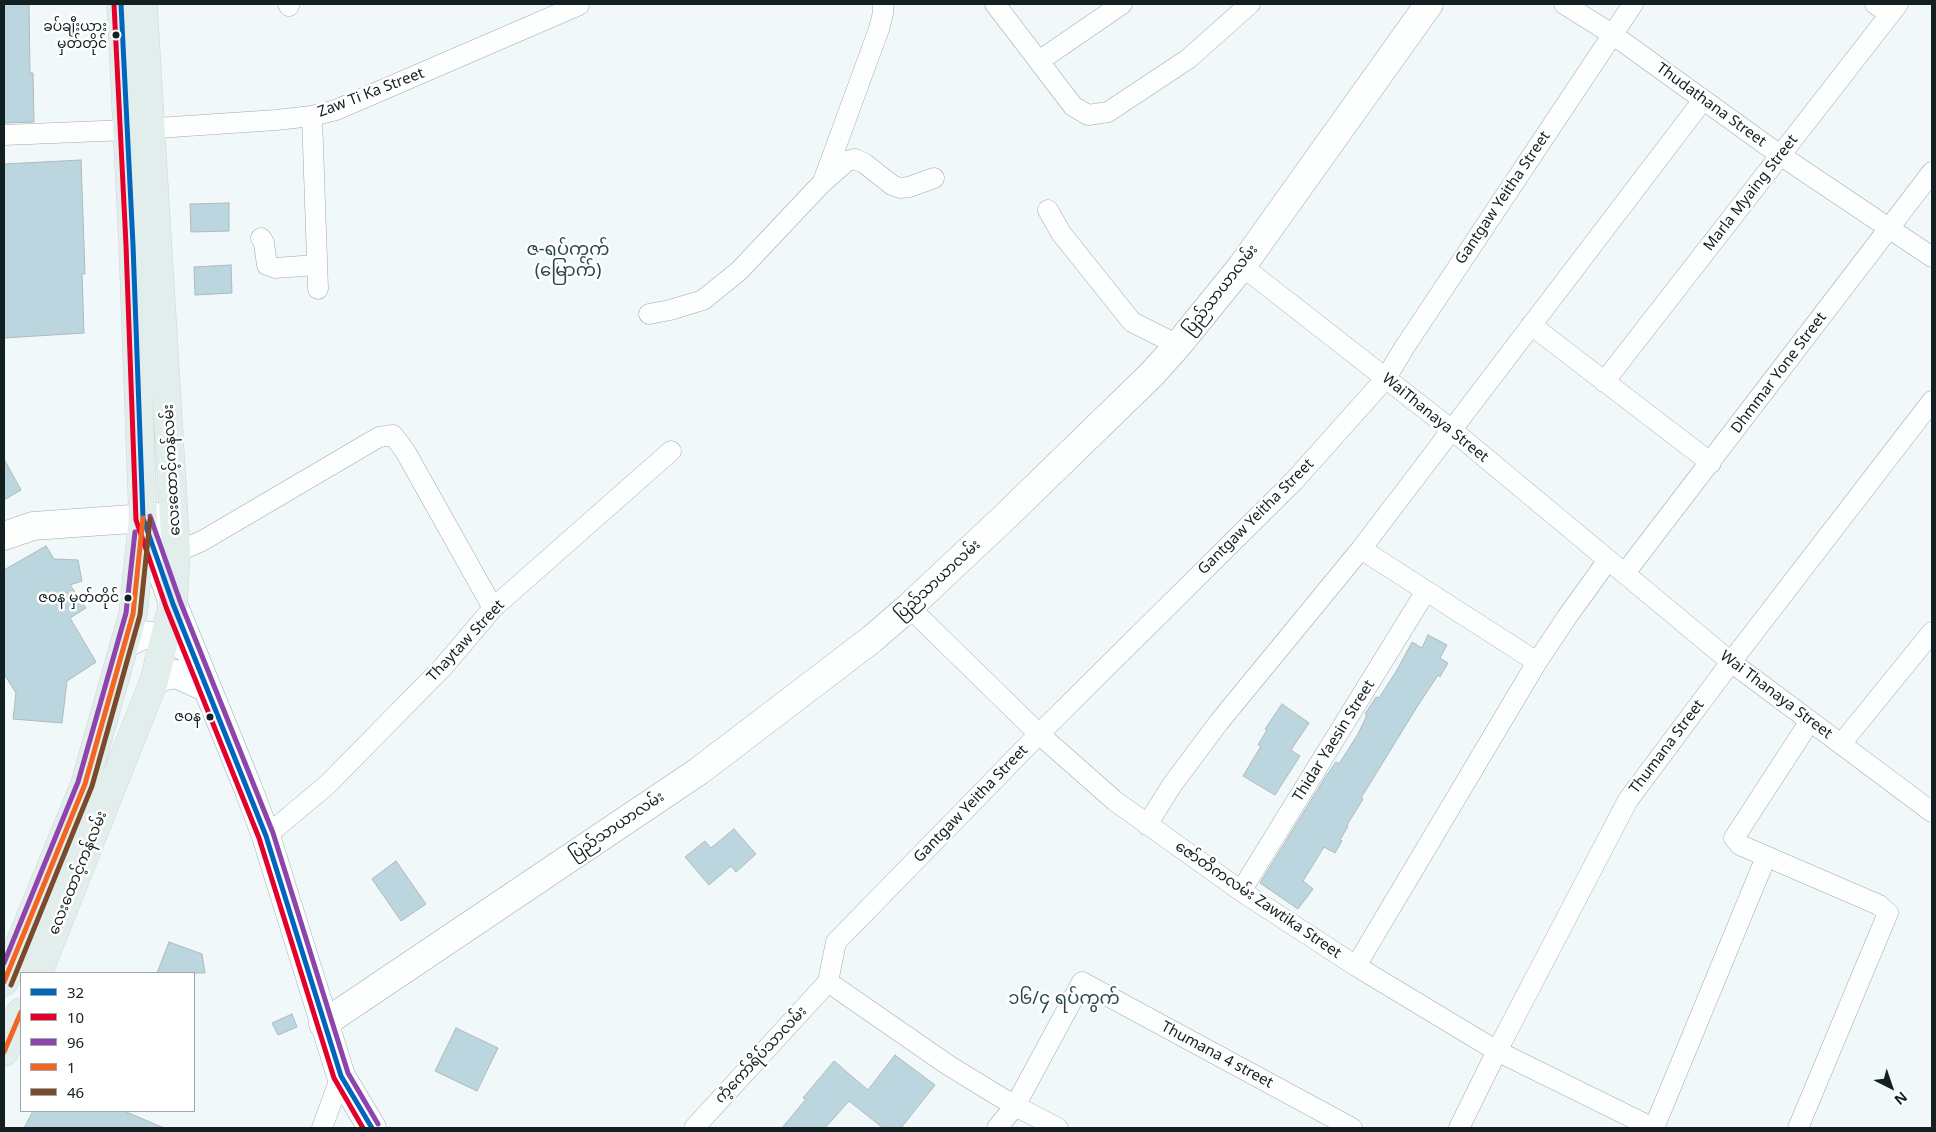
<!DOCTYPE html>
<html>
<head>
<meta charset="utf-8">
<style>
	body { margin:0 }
	#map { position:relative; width:1936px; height:1132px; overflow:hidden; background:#f0f8fa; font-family:"Noto Sans",sans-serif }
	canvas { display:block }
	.frame { position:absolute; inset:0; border:5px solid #122021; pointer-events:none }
	.legend { position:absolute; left:20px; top:972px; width:175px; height:140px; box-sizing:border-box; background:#fff; border:1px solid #a0a6a6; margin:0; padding:6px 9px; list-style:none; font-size:15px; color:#122021 }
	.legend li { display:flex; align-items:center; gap:10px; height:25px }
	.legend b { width:25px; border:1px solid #a0a6a6 }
	.north { position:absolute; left:1866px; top:1062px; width:50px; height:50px; -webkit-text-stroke:4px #fff; paint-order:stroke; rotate:139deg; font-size:14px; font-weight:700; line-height:20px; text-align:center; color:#122021 }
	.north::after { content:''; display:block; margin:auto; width:18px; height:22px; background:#122021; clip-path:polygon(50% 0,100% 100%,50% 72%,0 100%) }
</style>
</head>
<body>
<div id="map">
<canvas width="1936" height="1132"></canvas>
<div class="frame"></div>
<ul class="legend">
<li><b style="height:6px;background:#0065bd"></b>32</li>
<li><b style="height:6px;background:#e4002b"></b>10</li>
<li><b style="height:6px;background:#8e44ad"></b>96</li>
<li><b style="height:6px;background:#f26522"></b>1</li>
<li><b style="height:6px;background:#7a4b2a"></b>46</li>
</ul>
<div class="north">N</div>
</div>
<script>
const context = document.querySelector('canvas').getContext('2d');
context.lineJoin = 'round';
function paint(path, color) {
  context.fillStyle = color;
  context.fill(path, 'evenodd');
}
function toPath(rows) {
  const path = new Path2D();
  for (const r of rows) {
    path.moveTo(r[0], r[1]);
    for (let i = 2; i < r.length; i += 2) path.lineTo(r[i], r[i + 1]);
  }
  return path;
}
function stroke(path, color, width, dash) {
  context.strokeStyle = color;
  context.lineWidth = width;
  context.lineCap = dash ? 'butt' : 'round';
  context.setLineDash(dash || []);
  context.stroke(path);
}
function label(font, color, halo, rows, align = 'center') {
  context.font = font + ' "Noto Sans","Noto Sans Myanmar",sans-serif';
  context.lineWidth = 5;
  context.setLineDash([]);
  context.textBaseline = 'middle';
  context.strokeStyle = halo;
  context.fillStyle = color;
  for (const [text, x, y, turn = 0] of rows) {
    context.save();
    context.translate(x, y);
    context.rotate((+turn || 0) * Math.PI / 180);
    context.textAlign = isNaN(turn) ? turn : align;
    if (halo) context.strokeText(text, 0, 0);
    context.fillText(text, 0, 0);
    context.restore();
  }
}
const building = toPath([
	[4,4,29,4,30,73,33,73,34,122,4,123,4,4],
	[81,160,85,274,82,274,84,333,4,338,4,164,81,160],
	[229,203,229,231,191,232,190,204,229,203],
	[231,265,232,293,195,295,194,267,231,265],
	[4,459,21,490,4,500,4,459],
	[46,546,54,559,78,560,82,581,70,585,86,608,70,618,96,662,67,681,62,723,13,719,16,693,4,674,4,570,46,546],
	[1428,635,1447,645,1440,658,1448,663,1440,677,1438,675,1417,707,1361,798,1363,799,1347,825,1348,826,1340,840,1342,841,1335,853,1324,847,1303,881,1313,889,1298,909,1260,883,1326,776,1336,762,1339,764,1358,734,1367,715,1365,714,1376,697,1379,698,1397,670,1412,642,1422,648,1428,635],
	[1282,704,1309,723,1291,750,1300,756,1275,795,1243,776,1261,746,1258,745,1267,730,1265,729,1282,704],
	[734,829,756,854,736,872,731,866,709,885,685,857,705,841,711,848,734,829],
	[396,861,426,904,401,921,372,879,396,861],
	[169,942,202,954,205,973,157,973,169,942],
	[292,1014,297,1027,278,1035,272,1023,292,1014],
	[456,1028,498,1048,477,1091,435,1071,456,1028],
	[895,1055,935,1085,901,1128,883,1128,849,1101,825,1128,782,1128,806,1099,803,1098,834,1061,868,1090,895,1055],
	[33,1111,124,1111,164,1128,24,1128,33,1111]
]);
paint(building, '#bcd6df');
stroke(building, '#afb9bc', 1);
const street = toPath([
	[288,4,289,6],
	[995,4,1073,106,1088,115,1108,112,1188,59,1250,4],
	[1564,4,1612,34,1780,155,1932,257],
	[1875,4,1890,14],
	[1039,61,1122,4],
	[312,116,318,289],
	[4,135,128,130,276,120,312,116,336,110,579,5,579,4],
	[824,179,879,29,883,13,883,4],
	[1048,210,1061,233,1132,322,1178,345],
	[261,238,264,243,267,265,275,268,316,265],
	[1242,266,1452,430,1731,662,1932,812],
	[649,314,670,310,703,300,739,271,822,183,847,161,855,159,864,163,892,185,900,188,909,187,934,178],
	[1531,325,1711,463],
	[1604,382,1898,4],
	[1361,549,1537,662],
	[176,552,202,541,379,437,393,435,405,451,493,608],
	[1625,573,1932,172],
	[909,607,1039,734,1115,801,1241,891,1356,966,1497,1051,1653,1128],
	[1841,744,1932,632],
	[1147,825,1172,785,1219,722,1361,549,1703,100],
	[266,836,327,785,443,667,493,608,671,451],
	[1241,891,1426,591],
	[1356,966,1537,662,1567,617,1608,560],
	[828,982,836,942,1039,734,1294,481,1386,378,1404,348,1633,4],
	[828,982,948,1065,1015,1106,1058,1128],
	[322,1128,341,1076],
	[694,1128,828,982],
	[997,1128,1015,1106,1082,982,1352,1128],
	[1459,1128,1497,1051,1628,800,1731,662,1932,401],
	[1654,1128,1766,857],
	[1798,1128,1888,913,1879,905,1740,845,1734,838,1810,721]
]);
const secondary = toPath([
	[143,518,173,604,248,788,266,836,341,1076,372,1128],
	[4,536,33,526,160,517],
	[125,644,143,635,165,637,178,642,186,648],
	[154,681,165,676,176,674,207,688],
	[323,1024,699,771,872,639,909,607,1007,515,1152,374,1178,345,1242,266,1429,4]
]);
const primary = toPath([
	[38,973,154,681,173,604,176,552,143,4],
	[4,982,85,784,133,614,143,518,133,245,121,4],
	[4,1052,21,1012]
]);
stroke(street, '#a0aaab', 21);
stroke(secondary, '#a0aaab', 29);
stroke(primary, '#cfd4d5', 29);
stroke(street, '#fdfefe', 20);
stroke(secondary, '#fdfefe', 28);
stroke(primary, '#e2eeec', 28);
stroke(toPath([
	[121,4,133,245,143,518,173,604,266,836,341,1076,372,1128]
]), '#0065bd', 5);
stroke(toPath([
	[114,4,126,245,136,520,166,607,259,838,334,1078,363,1128]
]), '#e4002b', 5);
stroke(toPath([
	[150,516,180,601,273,833,348,1073,378,1124],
	[4,963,78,782,126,613,135,532]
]), '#8e44ad', 5);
stroke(toPath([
	[4,982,85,784,133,614,143,518],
	[4,1052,21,1012]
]), '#f26522', 5);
stroke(toPath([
	[11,985,92,786,140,615,150,519]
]), '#7a4b2a', 5);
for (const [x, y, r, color] of [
	[116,35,4.5,"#122021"],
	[128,598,4.5,"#122021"],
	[210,717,4.5,"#122021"]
]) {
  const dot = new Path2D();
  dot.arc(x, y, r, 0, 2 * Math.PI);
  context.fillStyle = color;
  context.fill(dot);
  stroke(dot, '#fff', 2);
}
label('14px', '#122021', '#fff', [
	["ခပ်ချီးယား",107,27],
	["မှတ်တိုင်",107,44],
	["ဇဝန မှတ်တိုင်",119,598],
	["ဇ၀န",201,717]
], 'right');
label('15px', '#122021', '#fff', [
	["Zaw Ti Ka Street",371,93,-21],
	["Thudathana Street",1711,105,36],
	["Marla Myaing Street",1751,193,-52],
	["Gantgaw Yeitha Street",1503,198,-56],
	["ပြည်သာယာလမ်း",1221,290,-52],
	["Dhmmar Yone Street",1779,373,-53],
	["WaiThanaya Street",1435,418,39],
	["လေးထောင့်ကန်လမ်း",172,470,-93],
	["Gantgaw Yeitha Street",1256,517,-45],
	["ပြည်သာယာလမ်း",938,580,-43],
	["Thaytaw Street",466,641,-47],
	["Wai Thanaya Street",1776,695,37],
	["Thidar Yaesin Street",1334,741,-58],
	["Thumana Street",1667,747,-53],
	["Gantgaw Yeitha Street",971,804,-46],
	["ပြည်သာယာလမ်း",617,826,-34],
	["လေးထောင့်ကန်လမ်း",78,873,-68],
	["ဇော်တိကလမ်း Zawtika Street",1258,900,34],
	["ကံ့ကော်ရိပ်သာလမ်း",761,1055,-47],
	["Thumana 4 street",1217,1055,28]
]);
label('18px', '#28494b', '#fff', [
	["ဇ-ရပ်ကွက်",568,250],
	["(မြောက်)",568,271],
	["၁၆/၄ ရပ်ကွက်",1064,999]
]);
</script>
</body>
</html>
